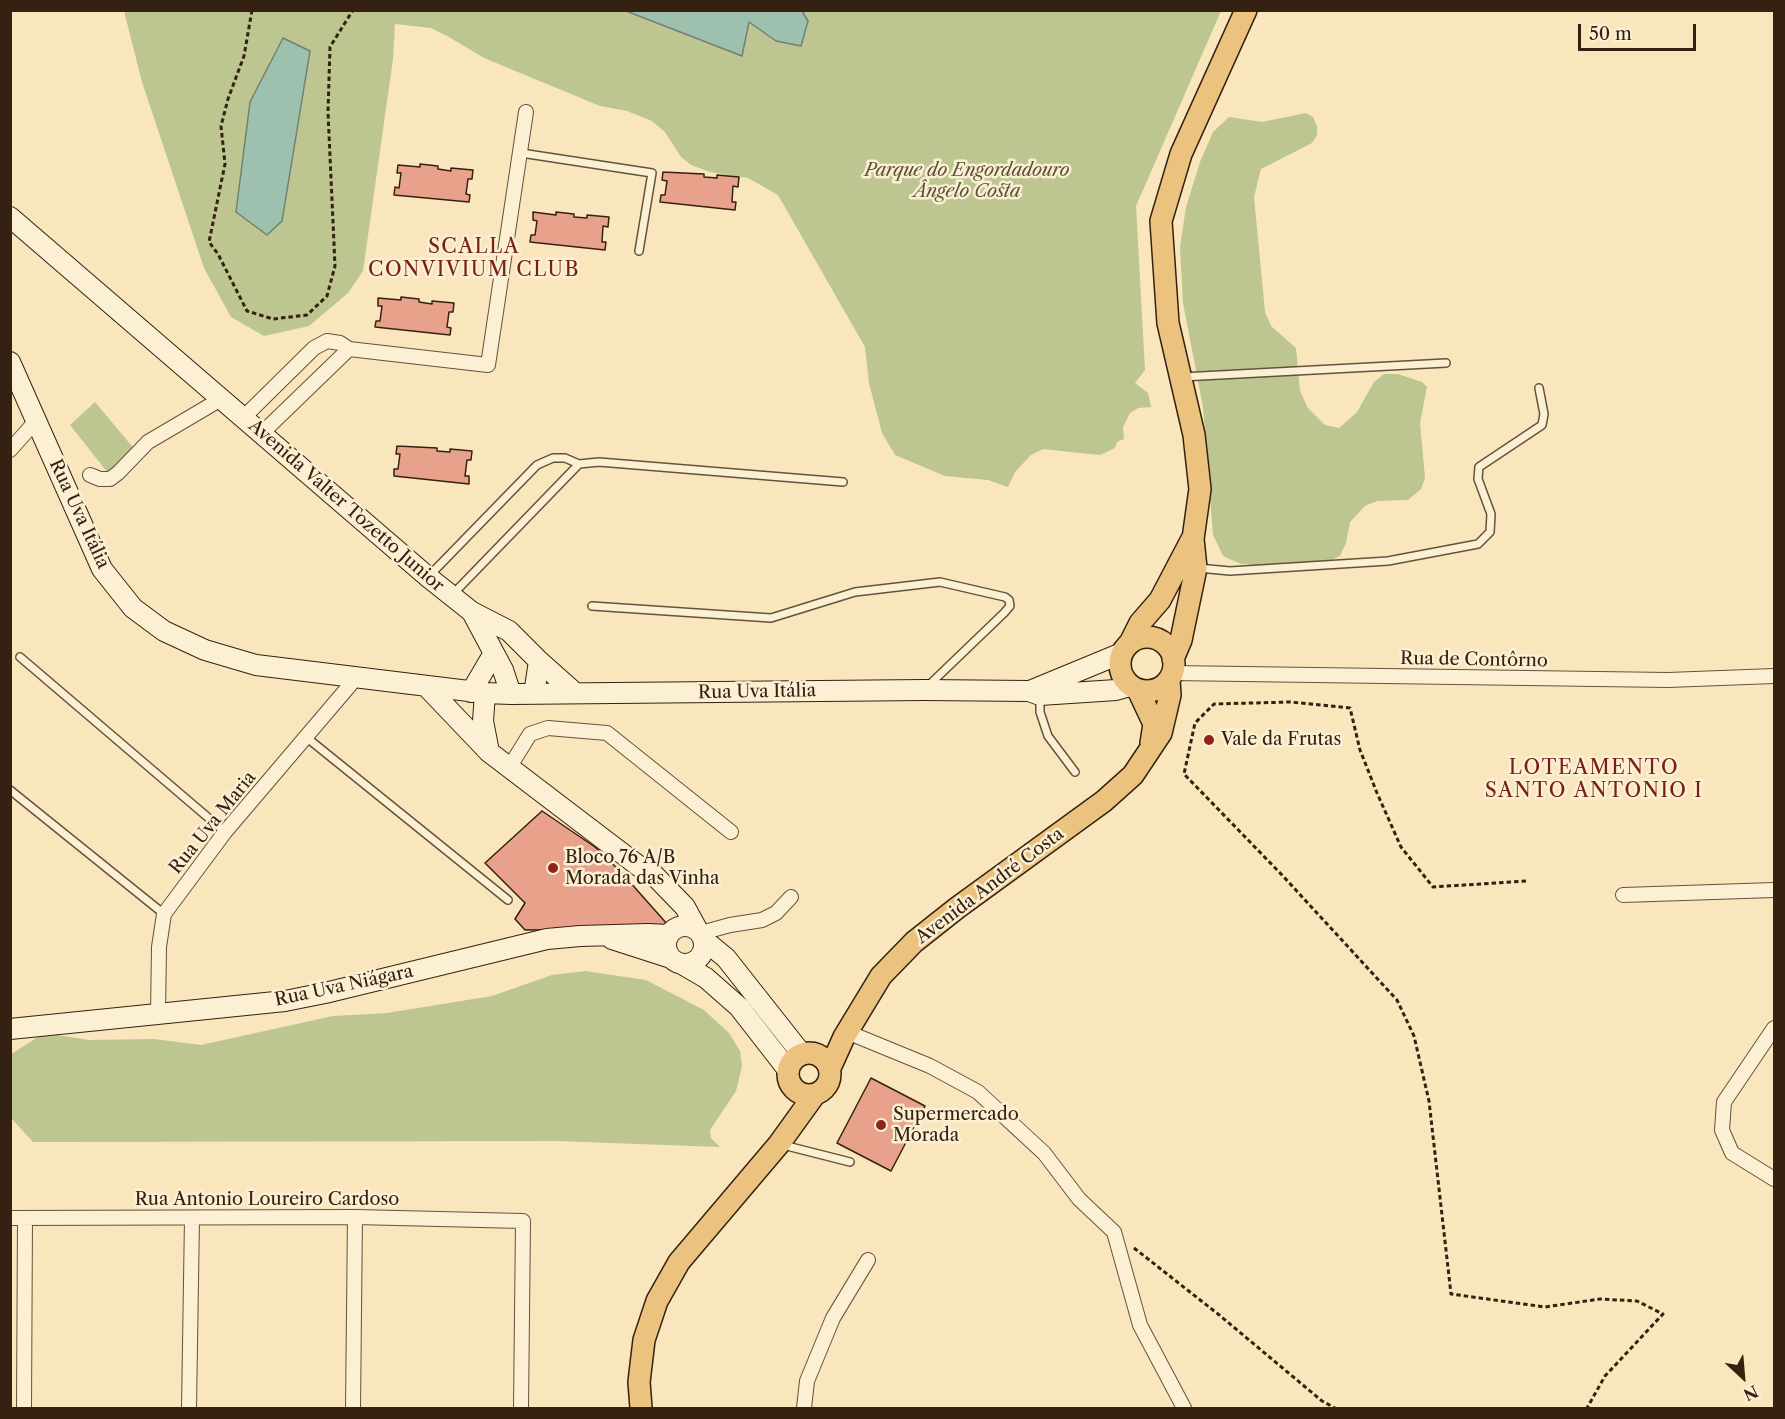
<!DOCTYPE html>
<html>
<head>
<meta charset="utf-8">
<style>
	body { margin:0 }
	#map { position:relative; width:1785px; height:1419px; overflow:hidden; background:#f9e6bd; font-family:"Libre Caslon Text",serif }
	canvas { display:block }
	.frame { position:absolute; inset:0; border:12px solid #352111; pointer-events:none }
	.north { position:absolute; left:1713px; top:1347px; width:60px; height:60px; -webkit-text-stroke:4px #fbefd4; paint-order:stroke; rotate:154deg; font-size:16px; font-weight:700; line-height:24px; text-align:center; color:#352111 }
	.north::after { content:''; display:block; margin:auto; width:21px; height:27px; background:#352111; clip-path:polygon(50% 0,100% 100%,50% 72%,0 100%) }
	.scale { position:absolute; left:1578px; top:24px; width:118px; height:27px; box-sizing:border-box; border:3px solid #352111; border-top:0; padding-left:8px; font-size:18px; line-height:21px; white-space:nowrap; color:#352111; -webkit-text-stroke:4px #fbefd4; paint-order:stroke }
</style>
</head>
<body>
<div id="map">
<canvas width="1785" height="1419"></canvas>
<div class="frame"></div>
<div class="north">N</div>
<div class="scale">50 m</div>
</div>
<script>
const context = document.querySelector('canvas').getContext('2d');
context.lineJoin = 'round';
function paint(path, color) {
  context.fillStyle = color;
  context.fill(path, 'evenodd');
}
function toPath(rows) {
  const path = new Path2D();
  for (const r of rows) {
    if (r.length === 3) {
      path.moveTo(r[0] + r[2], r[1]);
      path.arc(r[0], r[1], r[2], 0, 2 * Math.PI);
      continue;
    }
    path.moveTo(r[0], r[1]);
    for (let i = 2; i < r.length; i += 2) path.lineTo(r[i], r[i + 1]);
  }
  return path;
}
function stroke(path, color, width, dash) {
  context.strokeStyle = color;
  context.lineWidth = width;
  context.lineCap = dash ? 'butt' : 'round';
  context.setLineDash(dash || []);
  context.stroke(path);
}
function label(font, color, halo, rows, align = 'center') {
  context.font = font + ' "Libre Caslon Text",serif';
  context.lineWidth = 5;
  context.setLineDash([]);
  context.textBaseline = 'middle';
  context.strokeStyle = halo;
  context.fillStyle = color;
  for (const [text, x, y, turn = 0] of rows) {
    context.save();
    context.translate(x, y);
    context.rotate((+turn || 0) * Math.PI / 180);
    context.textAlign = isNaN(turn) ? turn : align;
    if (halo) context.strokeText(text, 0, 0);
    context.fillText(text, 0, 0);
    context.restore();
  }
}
paint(toPath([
	[124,11,1221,11,1136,206,1145,370,1135,383,1148,393,1151,407,1138,408,1130,413,1123,427,1124,439,1117,442,1115,448,1100,455,1043,449,1031,455,1015,472,1008,487,988,480,945,476,895,455,882,433,869,383,865,347,778,195,748,178,710,172,691,165,681,157,665,132,652,121,627,111,600,106,484,58,449,37,431,28,395,24,393,59,363,271,348,293,309,326,264,336,231,317,204,268,142,82],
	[1306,113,1313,117,1317,126,1317,135,1312,143,1261,169,1254,197,1265,312,1271,326,1296,348,1300,391,1308,408,1325,425,1339,428,1357,412,1374,382,1384,374,1398,374,1422,382,1427,387,1420,423,1425,478,1421,489,1408,500,1377,501,1365,506,1350,522,1346,543,1340,556,1328,562,1272,566,1241,564,1223,556,1213,535,1203,407,1183,303,1180,247,1186,207,1200,162,1213,132,1229,117,1262,122],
	[95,402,136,451,108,473,70,425],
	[585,971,646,980,704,1010,729,1033,740,1051,742,1066,736,1091,710,1130,711,1138,720,1147,558,1141,33,1142,11,1118,10,1055,44,1033,89,1040,154,1039,201,1045,333,1016,387,1013,492,996,552,975]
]), '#bdc591');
const water = toPath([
	[626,11,802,11,808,21,801,46,776,41,749,22,742,56,626,11],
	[283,38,310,51,282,221,267,235,236,212,250,102,283,38]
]);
paint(water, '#9ec0af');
stroke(water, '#748070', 1.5);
const building = toPath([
	[420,164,438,166,438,169,451,171,451,168,473,170,472,179,468,179,466,194,470,195,469,202,394,195,395,187,399,188,401,173,397,173,398,165,420,167,420,164],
	[663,172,704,174,704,177,717,178,717,175,739,177,738,187,733,186,732,202,736,202,735,210,660,202,661,195,665,195,667,181,662,180,663,172],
	[533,212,556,215,556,212,574,214,574,217,587,218,587,215,609,217,608,227,603,226,602,242,606,242,605,250,530,242,531,235,535,235,537,221,533,220,533,212],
	[401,297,419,299,419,302,432,304,432,301,454,303,453,312,449,312,447,327,451,328,450,335,375,327,376,321,380,321,382,306,378,306,378,298,401,300,401,297],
	[397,446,437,448,437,451,450,452,450,449,472,451,471,460,467,460,465,476,469,476,469,484,394,476,394,469,398,469,400,454,396,454,397,446],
	[542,811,595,847,621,872,668,925,660,929,525,930,515,919,525,903,485,863,542,811],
	[871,1078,925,1106,891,1171,837,1143,871,1078]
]);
paint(building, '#e8a28b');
stroke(building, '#352111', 1.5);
const lane = toPath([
	[521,153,652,173,639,251],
	[1182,377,1446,363],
	[1198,568,1230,571,1388,561,1478,544,1490,532,1491,514,1478,479,1479,467,1542,425,1544,414,1539,388],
	[428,577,537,465,553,458,565,458,579,464,599,462,843,482],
	[454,593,579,464],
	[592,606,771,618,855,592,940,582,1005,597,1009,600,1010,606,1004,613,928,686],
	[20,657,225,832],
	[1040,697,1040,712,1048,736,1075,772],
	[306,737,508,900],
	[10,790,164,914],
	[783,1145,850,1162]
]);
const street = toPath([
	[243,418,314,348,327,341,340,343,349,349,488,365,526,112],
	[261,434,349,349],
	[10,450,36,421],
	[90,475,100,479,110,479,118,473,148,442,221,399],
	[1172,673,1668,680,1774,676],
	[509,768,530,734,548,728,607,733,731,832],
	[1623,895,1774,890],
	[701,933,730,925,762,920,776,913,791,897],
	[158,1014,159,947,164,914,225,832,356,678],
	[1774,1028,1724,1102,1722,1130,1732,1153,1774,1179],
	[847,1032,930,1066,978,1092,1044,1153,1079,1199,1114,1232,1140,1325,1184,1408],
	[10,1218,355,1217,523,1221,521,1408],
	[24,1408,25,1218],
	[189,1408,192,1218],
	[353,1408,355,1217],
	[804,1408,807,1381,833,1318,868,1260]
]);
const secondary = toPath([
	[10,217,428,577,472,612,509,631,539,661,534,694],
	[10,362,102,569,133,608,164,631,205,650,256,665,485,693,511,694,924,690,1029,691,1040,695,1116,690,1130,686],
	[472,612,503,670,511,694],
	[539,661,575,693],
	[426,686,489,752,640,867,654,875,685,907,697,929],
	[1030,691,1122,653],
	[471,692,494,653],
	[485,693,483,721,489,752],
	[685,945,19],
	[612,939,671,958],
	[704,940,726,958,801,1053],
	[682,964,706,978,739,1007,788,1070],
	[10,1029,285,1001,325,993,547,939,580,936,648,934,668,935]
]);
const primary = toPath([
	[1147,664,27],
	[1130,643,1140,623,1160,600,1192,539],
	[1173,659,1181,640,1196,568,1193,539,1200,489,1194,435,1168,323,1161,221,1181,154,1246,10],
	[1138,690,1154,724,1151,743],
	[809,1074,21],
	[830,1068,844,1037,881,976,914,942,957,908,1104,801,1133,775,1161,733,1170,695,1169,680],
	[641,1408,639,1382,644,1340,657,1301,679,1262,779,1144,815,1094]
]);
stroke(lane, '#66523c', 10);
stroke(street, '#66523c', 16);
stroke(secondary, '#352111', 22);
stroke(primary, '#352111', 24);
stroke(toPath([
	[252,10,244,56,228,99,221,126,225,164,209,242,218,254,247,311,273,319,307,315,327,296,335,266,328,112,330,47,353,10],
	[1526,881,1433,887,1401,847,1377,793,1360,750,1350,708,1290,702,1214,704,1195,723,1184,774,1282,875,1397,1000,1414,1036,1429,1101,1451,1294,1545,1307,1600,1299,1637,1301,1663,1314,1605,1376,1587,1408],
	[1134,1248,1218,1314,1322,1401,1335,1408]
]), '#352111', 3, [4.5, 3]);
stroke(lane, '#fbefd4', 7);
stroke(street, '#fbefd4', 14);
stroke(secondary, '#fbefd4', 20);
stroke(primary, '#ecc37e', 21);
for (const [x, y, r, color] of [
	[1209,740,6,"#8f2418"],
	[553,868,6,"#8f2418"],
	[881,1125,6,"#8f2418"]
]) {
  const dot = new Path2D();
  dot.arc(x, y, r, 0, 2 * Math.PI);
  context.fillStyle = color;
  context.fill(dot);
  stroke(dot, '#fbefd4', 2);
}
label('italic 18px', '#5e5237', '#fbefd4', [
	["Parque do Engordadouro",967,171],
	["Ângelo Costa",967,192]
]);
label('18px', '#352111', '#fbefd4', [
	["Avenida Valter Tozetto Junior",346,506,41],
	["Rua Uva Itália",79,514,65],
	["Rua de Contôrno",1474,660,1],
	["Rua Uva Itália",757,692,-1],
	["Rua Uva Maria",213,823,-51],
	["Avenida André Costa",990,886,-37],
	["Rua Uva Niágara",344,986,-12],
	["Rua Antonio Loureiro Cardoso",267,1200]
]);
label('18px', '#352111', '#fbefd4', [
	["Vale da Frutas",1221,740],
	["Bloco 76 A/B",565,858],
	["Morada das Vinha",565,879],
	["Supermercado",893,1115],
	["Morada",893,1136]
], 'left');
context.letterSpacing = '1.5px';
label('20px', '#7a1f14', '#fbefd4', [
	["SCALLA",474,247],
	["CONVIVIUM CLUB",474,270],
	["LOTEAMENTO",1594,768],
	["SANTO ANTONIO I",1594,791]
]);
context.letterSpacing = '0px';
</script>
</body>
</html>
